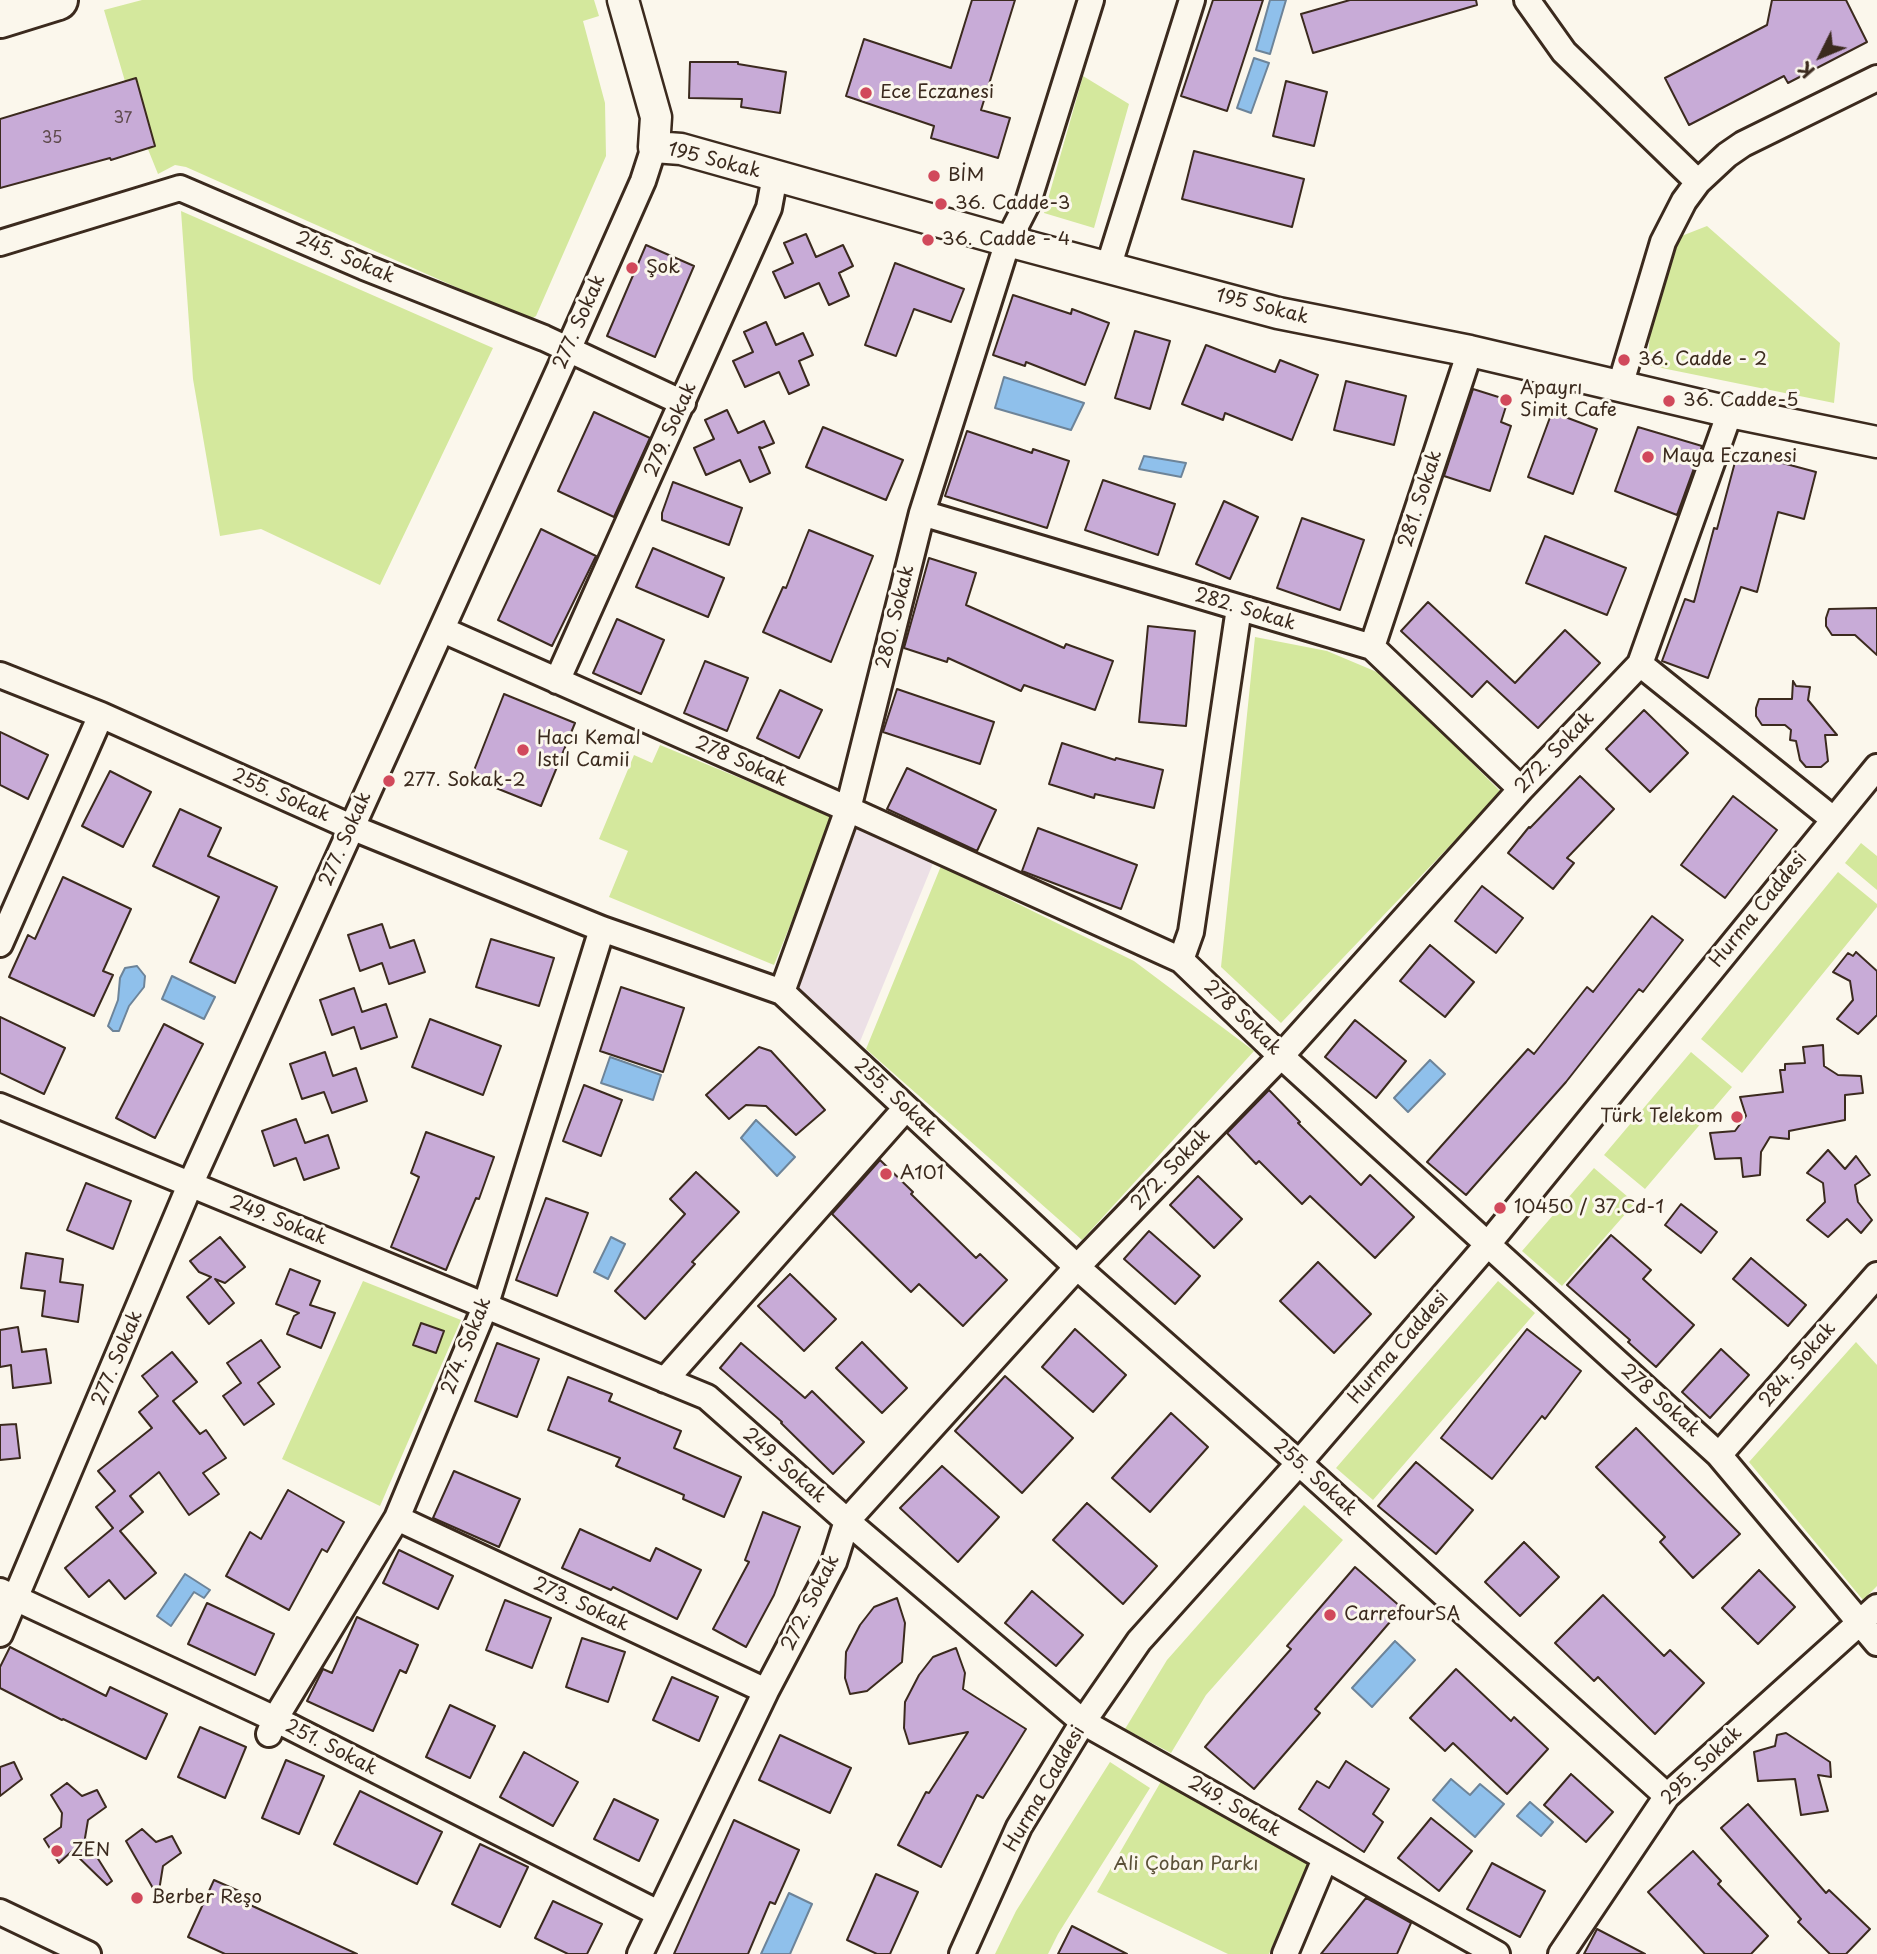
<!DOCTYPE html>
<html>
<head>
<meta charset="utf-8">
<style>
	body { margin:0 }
	#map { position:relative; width:1877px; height:1954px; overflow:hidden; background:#fbf7ec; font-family:"Playpen Sans",sans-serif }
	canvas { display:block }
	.north { position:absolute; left:1786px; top:21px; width:70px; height:70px; -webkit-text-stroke:5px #fbf7ec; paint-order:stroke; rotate:227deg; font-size:19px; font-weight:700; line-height:28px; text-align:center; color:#3b2a1e }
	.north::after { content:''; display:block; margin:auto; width:24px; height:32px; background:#3b2a1e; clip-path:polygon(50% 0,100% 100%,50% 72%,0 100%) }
</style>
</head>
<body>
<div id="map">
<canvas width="1877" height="1954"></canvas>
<div class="north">K</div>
</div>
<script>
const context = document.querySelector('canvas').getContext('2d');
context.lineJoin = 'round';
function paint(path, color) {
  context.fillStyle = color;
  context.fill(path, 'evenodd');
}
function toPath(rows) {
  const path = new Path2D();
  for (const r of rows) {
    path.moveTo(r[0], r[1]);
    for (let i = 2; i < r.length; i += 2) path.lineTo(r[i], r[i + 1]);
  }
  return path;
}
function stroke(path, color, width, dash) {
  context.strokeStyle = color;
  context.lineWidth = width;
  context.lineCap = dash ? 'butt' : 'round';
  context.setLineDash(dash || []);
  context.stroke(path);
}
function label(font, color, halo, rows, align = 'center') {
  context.font = font + ' "Playpen Sans",sans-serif';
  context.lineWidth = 6;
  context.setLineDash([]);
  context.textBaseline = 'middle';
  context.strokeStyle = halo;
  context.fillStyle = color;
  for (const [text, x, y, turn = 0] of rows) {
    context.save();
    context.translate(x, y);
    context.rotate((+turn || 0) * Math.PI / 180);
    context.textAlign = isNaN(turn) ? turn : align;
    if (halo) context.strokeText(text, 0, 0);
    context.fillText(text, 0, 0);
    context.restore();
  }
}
paint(toPath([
	[853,823,934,861,859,1044,796,987]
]), '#ece0e6');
paint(toPath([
	[142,0,594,0,599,16,583,21,605,103,606,156,536,316,530,320,186,167,175,165,158,174,137,122,104,10],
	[1083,76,1129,104,1094,228,1044,213],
	[181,211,493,348,380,585,261,529,220,536,193,379],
	[1707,226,1840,343,1834,403,1647,365,1653,305,1679,237],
	[1255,637,1327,651,1384,675,1501,792,1281,1023,1221,967],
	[660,745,834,817,774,965,609,897,628,851,599,839,634,755,652,763],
	[1861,843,1877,856,1877,890,1845,863],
	[941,866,1134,961,1254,1051,1082,1240,866,1049],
	[1838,872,1877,904,1877,907,1742,1073,1701,1039],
	[1691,1052,1732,1087,1645,1189,1604,1155],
	[1594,1168,1635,1203,1562,1286,1522,1251],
	[363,1281,461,1320,380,1506,282,1459],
	[1498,1281,1535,1313,1373,1500,1336,1468],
	[1856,1342,1877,1365,1877,1586,1863,1600,1749,1462],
	[1304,1505,1343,1540,1206,1695,1171,1753,1125,1729,1167,1660],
	[1110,1762,1150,1788,1058,1934,1048,1954,995,1954,1016,1911],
	[1163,1778,1308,1863,1269,1954,1228,1954,1097,1892]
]), '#d4e89d');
const water = toPath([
	[1270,0,1286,0,1270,54,1256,50,1270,0],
	[1254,58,1269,63,1251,113,1237,108,1254,58],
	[1004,377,1084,403,1071,430,995,408,1004,377],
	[1144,456,1186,463,1181,477,1139,469,1144,456],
	[137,966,145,976,144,987,129,1006,119,1031,113,1031,108,1026,118,1000,120,978,125,968,137,966],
	[172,976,215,997,204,1019,162,999,172,976],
	[610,1057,661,1075,653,1100,601,1083,610,1057],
	[1430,1060,1445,1074,1408,1112,1394,1098,1430,1060],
	[756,1120,795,1157,777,1176,741,1138,756,1120],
	[611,1237,625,1244,608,1279,594,1272,611,1237],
	[185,1574,210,1590,204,1598,194,1592,171,1626,157,1616,185,1574],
	[1395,1641,1415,1660,1372,1707,1352,1688,1395,1641],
	[1451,1779,1470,1795,1480,1784,1504,1804,1475,1837,1433,1800,1451,1779],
	[1530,1802,1553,1822,1541,1836,1517,1816,1530,1802],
	[789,1893,812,1904,790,1954,761,1954,789,1893]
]);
paint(water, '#8fc0eb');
stroke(water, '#6d8499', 2);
const building = toPath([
	[972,0,1015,0,981,110,1010,118,998,158,931,138,934,126,846,96,864,39,951,68,972,0],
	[1213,0,1263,0,1227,111,1181,96,1213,0],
	[1350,0,1476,0,1477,5,1313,53,1301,14,1350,0],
	[1772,0,1846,0,1867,42,1788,83,1784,76,1689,125,1665,78,1767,25,1772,0],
	[690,62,738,62,738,64,786,72,780,113,741,107,742,99,689,98,690,62],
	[136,78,155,146,111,160,110,158,0,188,0,119,136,78],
	[1286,81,1327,92,1314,146,1273,136,1286,81],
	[1194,151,1304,179,1292,227,1182,199,1194,151],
	[806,234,816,257,843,245,853,266,839,273,849,296,829,305,819,283,785,298,773,272,793,263,784,243,806,234],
	[646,245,694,266,655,357,607,336,646,245],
	[895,263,964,289,951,322,914,309,896,356,865,345,895,263],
	[1013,295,1071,314,1072,309,1109,323,1085,385,1026,362,1025,366,993,355,1013,295],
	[766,322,776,345,803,333,813,355,799,361,809,385,789,394,779,372,745,387,733,361,753,352,744,332,766,322],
	[1135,331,1170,341,1150,409,1115,398,1135,331],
	[1206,345,1275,372,1280,360,1318,375,1292,440,1225,413,1223,420,1182,404,1206,345],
	[1346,381,1406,396,1394,445,1334,430,1346,381],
	[1473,389,1508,400,1501,422,1511,426,1490,491,1444,476,1473,389],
	[727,410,738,433,764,421,774,443,762,448,759,447,770,473,750,482,740,460,706,475,694,448,714,439,705,420,727,410],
	[594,412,650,438,614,517,558,491,594,412],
	[1552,412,1597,429,1573,494,1528,477,1552,412],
	[823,427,903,460,886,500,806,467,823,427],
	[1638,427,1702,446,1677,515,1615,491,1638,427],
	[967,431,1032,453,1033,449,1069,461,1047,528,945,496,967,431],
	[1738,451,1816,472,1804,519,1778,512,1757,592,1741,587,1708,678,1662,661,1685,599,1694,602,1714,528,1717,529,1738,451],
	[1103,480,1175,504,1158,555,1085,530,1103,480],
	[673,482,742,508,729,545,662,520,662,513,673,482],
	[1224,501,1258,517,1230,579,1196,564,1224,501],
	[1302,518,1364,540,1340,610,1277,588,1302,518],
	[541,529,596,556,552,646,498,620,541,529],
	[809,530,873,556,831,662,763,632,783,587,786,588,809,530],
	[1545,536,1626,568,1607,615,1526,583,1545,536],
	[653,548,724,578,708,617,636,587,653,548],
	[929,558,976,573,966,605,1064,648,1066,644,1113,661,1095,710,1024,685,1021,691,948,658,947,662,904,648,929,558],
	[1428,602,1515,683,1565,630,1600,663,1538,728,1487,681,1472,697,1401,631,1428,602],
	[1877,608,1877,655,1855,635,1832,635,1826,626,1826,618,1829,609,1877,608],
	[617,619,664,640,641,694,593,673,617,619],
	[1148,626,1195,631,1186,726,1139,722,1148,626],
	[705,661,748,678,727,731,684,713,705,661],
	[1793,681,1796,686,1810,687,1808,700,1837,735,1825,735,1828,761,1821,767,1806,767,1800,760,1796,741,1790,740,1791,730,1785,725,1762,725,1756,716,1756,708,1759,699,1792,699,1793,681],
	[897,689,994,722,980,764,883,732,897,689],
	[780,690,822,710,799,758,757,738,780,690],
	[504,694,575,723,541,806,471,778,504,694],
	[1644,710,1688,753,1650,792,1606,749,1644,710],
	[0,732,48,755,28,799,0,785,0,732],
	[1062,743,1115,760,1116,758,1163,770,1154,808,1095,794,1094,798,1049,784,1062,743],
	[907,768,996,810,977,851,887,809,907,768],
	[110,771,151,792,123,847,82,826,110,771],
	[1580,776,1614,809,1567,858,1574,863,1553,889,1508,853,1529,827,1530,828,1580,776],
	[1733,796,1777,830,1725,898,1681,865,1733,796],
	[180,809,221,828,208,856,277,887,235,983,190,962,219,897,153,866,180,809],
	[1038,828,1137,865,1121,909,1022,871,1038,828],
	[63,877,131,909,103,971,113,975,94,1016,9,977,28,935,35,939,63,877],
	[1482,886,1523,918,1496,953,1455,921,1482,886],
	[1652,916,1683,940,1643,992,1639,989,1566,1082,1466,1195,1427,1162,1528,1049,1534,1054,1587,987,1593,992,1652,916],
	[382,924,390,948,414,940,425,972,389,984,382,963,360,971,348,935,382,924],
	[491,939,554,958,539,1006,476,987,491,939],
	[1430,945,1474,982,1445,1017,1400,981,1430,945],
	[1856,952,1877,971,1877,1015,1858,1034,1837,1019,1853,1000,1850,981,1833,972,1848,953,1853,956,1856,952],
	[621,987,684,1008,663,1072,600,1051,621,987],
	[354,988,362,1012,386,1004,397,1037,361,1049,354,1027,332,1035,320,1000,354,988],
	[0,1017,65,1048,44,1094,0,1073,0,1017],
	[430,1019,501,1046,483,1095,412,1067,430,1019],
	[1355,1020,1406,1061,1376,1098,1325,1057,1355,1020],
	[164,1024,203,1044,155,1138,116,1118,164,1024],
	[1823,1045,1824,1066,1838,1075,1861,1076,1863,1093,1845,1095,1845,1120,1789,1131,1789,1139,1770,1137,1761,1152,1760,1175,1743,1177,1741,1158,1715,1159,1710,1133,1735,1131,1746,1116,1740,1097,1783,1092,1780,1070,1785,1070,1785,1064,1805,1063,1803,1047,1823,1045],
	[759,1047,771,1051,825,1110,796,1135,766,1106,746,1105,729,1119,706,1095,759,1047],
	[325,1052,333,1076,356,1068,367,1101,332,1113,324,1092,302,1099,290,1064,325,1052],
	[584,1085,622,1100,601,1156,563,1141,584,1085],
	[1269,1090,1300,1122,1298,1123,1361,1185,1370,1175,1414,1217,1375,1258,1310,1196,1302,1204,1259,1161,1256,1164,1227,1133,1269,1090],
	[296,1119,305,1143,328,1135,339,1168,304,1180,296,1158,274,1166,262,1131,296,1119],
	[426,1132,494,1157,479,1199,476,1198,446,1270,391,1247,419,1177,411,1173,426,1132],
	[1828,1150,1845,1169,1856,1156,1870,1175,1855,1185,1858,1202,1872,1220,1861,1233,1847,1219,1828,1237,1807,1220,1825,1202,1823,1183,1807,1173,1828,1150],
	[880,1160,913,1192,911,1194,976,1258,980,1254,1007,1280,963,1326,919,1284,911,1292,832,1214,880,1160],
	[696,1172,739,1212,692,1262,695,1264,645,1319,615,1291,685,1214,670,1199,696,1172],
	[1198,1176,1242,1219,1214,1248,1170,1205,1198,1176],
	[86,1183,131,1201,113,1249,67,1230,86,1183],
	[546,1198,588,1213,557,1296,516,1280,546,1198],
	[1681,1204,1717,1232,1701,1253,1665,1225,1681,1204],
	[1149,1231,1200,1276,1175,1304,1124,1259,1149,1231],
	[1611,1235,1651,1270,1643,1279,1694,1325,1656,1367,1628,1342,1630,1340,1567,1285,1611,1235],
	[220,1237,245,1267,225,1283,215,1279,234,1303,209,1324,187,1297,211,1277,199,1272,190,1261,220,1237],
	[26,1253,63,1259,60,1282,83,1285,78,1322,42,1316,45,1291,21,1288,26,1253],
	[1751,1258,1806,1305,1788,1326,1733,1279,1751,1258],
	[1318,1262,1371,1314,1334,1353,1280,1301,1318,1262],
	[290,1269,320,1281,310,1305,335,1313,321,1348,287,1334,294,1316,299,1313,276,1304,290,1269],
	[790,1274,836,1319,804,1351,758,1306,790,1274],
	[421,1323,444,1331,436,1353,413,1345,421,1323],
	[18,1327,22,1352,46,1349,51,1383,13,1388,11,1365,0,1367,0,1330,18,1327],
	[1075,1329,1126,1375,1093,1412,1042,1367,1075,1329],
	[1527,1329,1581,1371,1545,1419,1542,1416,1492,1479,1441,1438,1527,1329],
	[261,1340,280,1367,258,1383,274,1404,244,1425,223,1396,241,1383,227,1363,261,1340],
	[862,1342,907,1388,882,1413,836,1368,862,1342],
	[497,1343,539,1359,517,1417,475,1401,497,1343],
	[741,1343,805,1398,812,1391,864,1442,833,1474,781,1423,782,1422,720,1368,741,1343],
	[1721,1349,1749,1375,1710,1418,1682,1392,1721,1349],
	[172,1352,197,1382,173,1401,200,1434,206,1430,226,1458,203,1473,219,1494,189,1515,159,1472,130,1496,143,1512,120,1531,156,1573,125,1599,109,1580,89,1597,65,1568,113,1528,96,1507,115,1491,98,1471,152,1428,139,1412,158,1396,142,1376,172,1352],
	[1005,1376,1073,1438,1022,1493,955,1431,1005,1376],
	[568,1377,612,1394,609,1401,681,1431,674,1448,741,1477,724,1517,683,1499,684,1495,616,1466,620,1458,548,1430,568,1377],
	[1171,1413,1208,1447,1150,1512,1112,1478,1171,1413],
	[16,1424,20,1458,0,1460,0,1425,16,1424],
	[1636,1428,1740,1534,1693,1578,1660,1542,1665,1537,1596,1467,1636,1428],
	[1416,1462,1473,1510,1436,1554,1378,1506,1416,1462],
	[942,1466,999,1517,958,1562,900,1508,942,1466],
	[454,1471,520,1499,499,1547,433,1518,454,1471],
	[288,1490,344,1522,327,1552,322,1549,289,1610,226,1576,250,1532,261,1539,288,1490],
	[1087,1503,1157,1566,1123,1604,1053,1540,1087,1503],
	[763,1512,800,1527,774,1595,746,1647,713,1629,749,1562,745,1560,763,1512],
	[580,1529,650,1561,656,1548,701,1570,677,1619,613,1587,611,1590,562,1568,580,1529],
	[1524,1542,1559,1577,1520,1616,1485,1582,1524,1542],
	[399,1550,453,1576,438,1609,383,1583,399,1550],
	[1355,1567,1402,1608,1315,1709,1320,1713,1254,1789,1205,1747,1291,1649,1287,1646,1355,1567],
	[1759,1570,1795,1607,1758,1644,1722,1608,1759,1570],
	[1032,1591,1083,1635,1056,1666,1005,1623,1032,1591],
	[1603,1595,1664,1656,1670,1650,1704,1683,1655,1734,1598,1677,1594,1681,1555,1643,1603,1595],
	[897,1598,905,1623,902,1662,867,1691,850,1694,845,1678,846,1652,860,1625,874,1607,897,1598],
	[505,1600,551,1618,532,1668,486,1650,505,1600],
	[207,1603,274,1634,255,1675,188,1644,207,1603],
	[357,1617,418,1645,406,1673,400,1670,373,1731,307,1701,323,1669,332,1673,357,1617],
	[582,1638,625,1652,608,1702,566,1687,582,1638],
	[10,1647,106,1696,110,1687,167,1714,146,1759,63,1719,62,1720,0,1688,0,1667,10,1647],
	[956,1648,965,1673,963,1689,1026,1729,983,1798,977,1795,941,1867,898,1845,926,1792,929,1793,968,1732,909,1744,904,1728,905,1702,919,1675,933,1657,956,1648],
	[1456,1669,1511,1721,1514,1717,1548,1749,1507,1794,1453,1743,1445,1751,1410,1718,1456,1669],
	[672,1677,718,1697,699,1741,653,1720,672,1677],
	[450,1705,495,1726,470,1778,426,1757,450,1705],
	[200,1727,246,1747,225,1798,178,1777,200,1727],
	[1786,1733,1830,1762,1831,1777,1818,1775,1828,1811,1801,1815,1795,1779,1758,1781,1754,1752,1775,1746,1777,1735,1786,1733],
	[780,1735,851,1768,830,1813,759,1780,780,1735],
	[524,1752,578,1782,553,1826,500,1797,524,1752],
	[286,1760,324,1776,299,1834,262,1818,286,1760],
	[1346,1761,1389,1789,1373,1814,1383,1822,1364,1852,1299,1809,1317,1781,1329,1788,1346,1761],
	[14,1762,22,1779,0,1796,0,1767,14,1762],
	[1571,1774,1613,1812,1586,1842,1544,1805,1571,1774],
	[67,1783,82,1796,97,1790,106,1807,88,1820,85,1838,112,1881,107,1885,72,1851,59,1863,44,1839,61,1827,62,1813,51,1795,67,1783],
	[360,1791,442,1832,417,1884,334,1844,360,1791],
	[614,1799,658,1820,639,1861,594,1839,614,1799],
	[1748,1804,1826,1893,1829,1890,1870,1929,1846,1954,1830,1954,1798,1922,1801,1919,1721,1828,1748,1804],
	[1431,1818,1472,1851,1439,1891,1398,1858,1431,1818],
	[734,1820,799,1850,775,1904,770,1902,748,1954,674,1954,734,1820],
	[142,1829,156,1842,172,1836,181,1853,163,1866,158,1897,126,1841,142,1829],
	[480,1844,528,1867,500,1927,452,1904,480,1844],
	[1693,1851,1721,1881,1718,1884,1768,1936,1751,1954,1705,1954,1648,1892,1693,1851],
	[1492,1863,1545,1891,1520,1937,1467,1909,1492,1863],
	[876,1874,918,1892,890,1954,877,1954,847,1940,876,1874],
	[214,1880,250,1896,246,1903,357,1954,225,1954,188,1937,214,1880],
	[1366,1898,1411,1923,1397,1954,1321,1954,1366,1898],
	[553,1901,602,1924,587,1954,568,1954,535,1938,553,1901],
	[1072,1926,1127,1954,1058,1954,1072,1926],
	[1597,1929,1645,1954,1584,1954,1597,1929]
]);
paint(building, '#c8abd7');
stroke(building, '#3b2a1e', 2);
const minor = toPath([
	[1527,0,1564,52,1698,182],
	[0,243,180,188,364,267,544,338,683,403],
	[1108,268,1192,0],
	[1620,386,1663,242,1684,201,1698,182,1727,155,1743,144,1877,78],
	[922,513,1372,647,1521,789],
	[443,630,848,809,1181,960,1281,1056,1719,1455,1877,1643],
	[1372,647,1470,351],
	[1640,664,1833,819],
	[0,675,101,715,351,827,602,929,782,992,1077,1267,1299,1463,1667,1796],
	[557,681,769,208,775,176],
	[0,944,101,715],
	[1181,960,1191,932,1239,608],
	[782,992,848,809,922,513,1008,241,1028,202,1091,0],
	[0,1106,707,1397,847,1521,1083,1722,1497,1954],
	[665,1380,906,1108],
	[1719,1455,1877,1275],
	[397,1518,766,1691],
	[0,1591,275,1719,658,1913],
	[0,1634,190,1185,568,350,643,181,654,147],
	[269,1734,275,1719,397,1518,485,1307,602,929],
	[0,1912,88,1954],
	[640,1954,766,1691,834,1562,847,1521,1077,1267,1281,1056,1521,789,1640,664,1730,412],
	[962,1954,1019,1827,1083,1722,1139,1641,1299,1463,1488,1244,1877,767],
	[1285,1954,1325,1859],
	[1561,1954,1667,1796,1877,1607]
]);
const tertiary = toPath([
	[623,0,656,117,654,147,681,149,1008,241,1278,313,1470,351,1730,412,1877,442]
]);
const trunk = toPath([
	[0,18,58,0]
]);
stroke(minor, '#3b2a1e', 30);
stroke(tertiary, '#3b2a1e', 35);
stroke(trunk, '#3b2a1e', 44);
stroke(minor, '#fbf7ec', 24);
stroke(tertiary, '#fbf7ec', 30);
stroke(trunk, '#fbf7ec', 38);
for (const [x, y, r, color] of [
	[866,93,7,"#d1495b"],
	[934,176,7,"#d1495b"],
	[941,204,7,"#d1495b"],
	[928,240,7,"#d1495b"],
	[632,268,7,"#d1495b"],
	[1624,360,7,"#d1495b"],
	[1506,400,7,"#d1495b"],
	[1669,401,7,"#d1495b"],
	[1648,457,7,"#d1495b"],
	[523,750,7,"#d1495b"],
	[389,781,7,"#d1495b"],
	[1737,1117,7,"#d1495b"],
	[886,1174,7,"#d1495b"],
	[1500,1208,7,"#d1495b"],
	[1330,1615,7,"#d1495b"],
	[57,1851,7,"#d1495b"],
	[137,1898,7,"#d1495b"]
]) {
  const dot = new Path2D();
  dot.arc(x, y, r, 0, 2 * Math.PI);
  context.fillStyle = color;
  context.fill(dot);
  stroke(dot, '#fbf7ec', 2.5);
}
label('16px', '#5e4a4c', null, [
	["37",123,119],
	["35",52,139]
]);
label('19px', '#3b2a1e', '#fbf7ec', [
	["Ece Eczanesi",880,93],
	["BİM",948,176],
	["36. Cadde-3",955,204],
	["36. Cadde - 4",942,240],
	["Şok",646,268],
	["36. Cadde - 2",1638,360],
	["Apayrı",1520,389],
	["Simit Cafe",1520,411],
	["36. Cadde-5",1683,401],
	["Maya Eczanesi",1662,457],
	["Hacı Kemal",537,739],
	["Istıl Camii",537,761],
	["277. Sokak-2",403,781],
	["Türk Telekom",1723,1117,"right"],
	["A101",900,1174],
	["10450 / 37.Cd-1",1514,1208],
	["CarrefourSA",1344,1615],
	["ZEN",71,1851],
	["Berber Reşo",151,1898]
], 'left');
label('19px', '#3b2a1e', '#fbf7ec', [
	["195 Sokak",714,161,14],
	["245. Sokak",345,258,23],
	["195 Sokak",1262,307,14],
	["277. Sokak",580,322,-66],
	["279. Sokak",671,430,-66],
	["281. Sokak",1421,499,-72],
	["282. Sokak",1245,610,17],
	["280. Sokak",896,617,-76],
	["272. Sokak",1555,753,-46],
	["278 Sokak",741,762,24],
	["255. Sokak",281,796,24],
	["277. Sokak",346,839,-66],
	["Hurma Caddesi",1759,910,-51],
	["278 Sokak",1242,1018,44],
	["255. Sokak",895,1098,43],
	["272. Sokak",1171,1170,-46],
	["249. Sokak",278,1221,22],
	["274. Sokak",467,1346,-68],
	["Hurma Caddesi",1399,1348,-49],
	["277. Sokak",118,1358,-67],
	["284. Sokak",1798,1365,-49],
	["278 Sokak",1660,1401,42],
	["249. Sokak",784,1466,41],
	["255. Sokak",1315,1478,42],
	["272. Sokak",811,1603,-63],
	["273. Sokak",581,1605,25],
	["251. Sokak",331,1748,27],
	["295. Sokak",1702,1766,-44],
	["Hurma Caddesi",1045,1789,-60],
	["249. Sokak",1234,1807,30]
]);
label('19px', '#5a5037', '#fbf7ec', [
	["Ali Çoban Parkı",1186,1865]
]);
</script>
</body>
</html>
